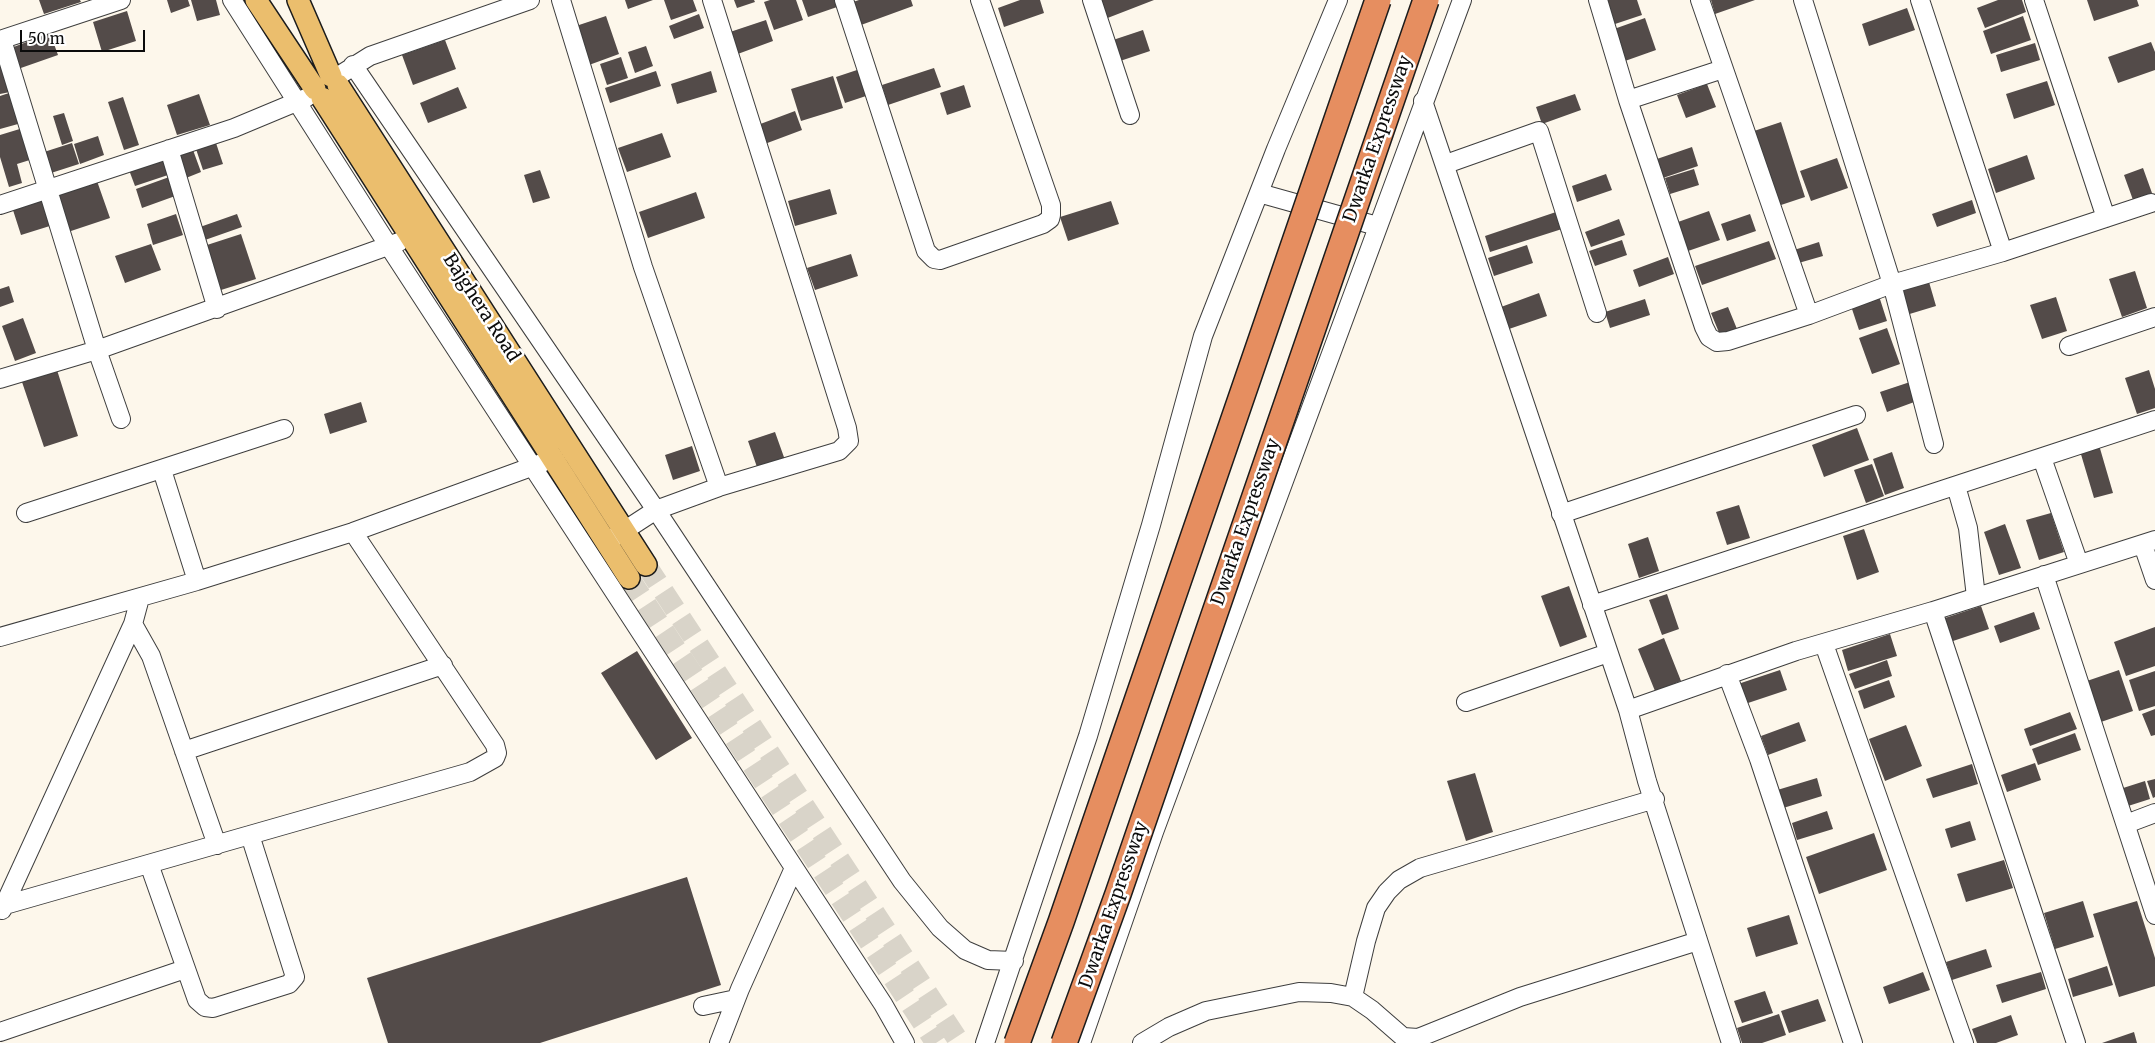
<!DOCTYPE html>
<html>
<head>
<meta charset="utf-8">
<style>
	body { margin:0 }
	#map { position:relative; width:2155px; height:1043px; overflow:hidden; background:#fdf7eb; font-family:Merriweather,serif }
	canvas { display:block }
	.scale { position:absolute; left:20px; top:30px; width:125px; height:22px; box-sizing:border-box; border:2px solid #0b0b0b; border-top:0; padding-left:6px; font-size:15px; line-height:18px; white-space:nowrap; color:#0b0b0b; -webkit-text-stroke:4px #fff; paint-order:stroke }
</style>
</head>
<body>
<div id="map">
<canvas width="2155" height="1043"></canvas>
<div class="scale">50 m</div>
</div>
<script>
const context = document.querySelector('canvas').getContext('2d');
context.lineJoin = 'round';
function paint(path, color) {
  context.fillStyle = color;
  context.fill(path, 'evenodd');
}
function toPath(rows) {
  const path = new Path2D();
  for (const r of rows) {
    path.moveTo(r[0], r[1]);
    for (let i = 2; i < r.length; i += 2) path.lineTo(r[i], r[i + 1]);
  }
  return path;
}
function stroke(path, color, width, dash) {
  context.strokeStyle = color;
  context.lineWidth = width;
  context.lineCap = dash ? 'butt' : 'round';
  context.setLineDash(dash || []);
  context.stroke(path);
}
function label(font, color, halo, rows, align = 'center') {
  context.font = font + ' Merriweather,serif';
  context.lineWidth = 5;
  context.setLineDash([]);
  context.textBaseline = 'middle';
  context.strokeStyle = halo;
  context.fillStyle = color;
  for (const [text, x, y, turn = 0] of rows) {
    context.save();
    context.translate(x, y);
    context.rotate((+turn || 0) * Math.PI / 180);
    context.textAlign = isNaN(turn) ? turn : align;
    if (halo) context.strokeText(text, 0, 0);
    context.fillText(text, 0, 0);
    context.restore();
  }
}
paint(toPath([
	[39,0,80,0,81,2,44,14],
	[167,0,188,0,190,6,171,13],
	[191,0,216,0,220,15,197,21],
	[625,0,653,0,628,9],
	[664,0,693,0,697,11,671,20],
	[734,0,754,0,755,2,737,8],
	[770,0,796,0,803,20,774,30,764,2],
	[802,0,838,0,840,6,808,17],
	[859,0,911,0,913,6,861,25,853,2],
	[1020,0,1040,0,1044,13,1004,27,998,8],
	[1098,0,1154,0,1105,19],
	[1607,0,1637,0,1642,15,1615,24],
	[1711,0,1755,0,1715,14],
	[1998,0,2022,0,2026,12,1985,28,1977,8],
	[2087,0,2137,0,2139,6,2094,21],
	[1907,8,1915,30,1869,46,1862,24],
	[127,11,136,41,102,52,93,22],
	[699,14,704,28,674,39,669,26],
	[606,16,619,54,589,65,576,26],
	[2023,16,2031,40,1991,54,1983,31],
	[1645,18,1656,50,1625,61,1614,29],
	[766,20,773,41,735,55,727,33],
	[1143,30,1150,51,1120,61,1113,40],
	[50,33,58,55,18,69,11,48],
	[445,40,456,69,413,85,402,55],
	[2151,42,2155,52,2155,70,2118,83,2108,57],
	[2035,43,2040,60,2001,72,1996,55],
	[646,46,653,66,635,73,628,52],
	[621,57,628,78,607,85,600,64],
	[0,62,10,92,0,94],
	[934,68,941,87,888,105,882,85],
	[860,69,869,95,845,103,836,77],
	[656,71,661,86,610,103,605,88],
	[711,71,717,92,677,104,671,84],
	[833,76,843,108,801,121,791,89],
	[2047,81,2055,105,2014,119,2006,94],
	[1707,84,1716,107,1686,118,1677,95],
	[964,85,971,107,947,115,940,93],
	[458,87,467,108,428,123,420,103],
	[9,93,18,124,0,129,0,96],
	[199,94,210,125,177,135,167,105],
	[1575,94,1581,110,1542,124,1536,107],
	[123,97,139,145,124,150,108,102],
	[795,111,802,130,762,145,755,126],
	[64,113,73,141,62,145,53,116],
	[1781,122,1805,197,1775,207,1751,132],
	[23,128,33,159,17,164,22,183,9,187,0,157,0,135],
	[662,133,671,157,627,172,618,148],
	[98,136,104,155,80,164,74,144],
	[72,143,79,164,51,173,44,152],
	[216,143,223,164,203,170,196,149],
	[1692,147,1698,166,1660,179,1654,160],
	[193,150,201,172,186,178,178,156],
	[2027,155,2035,179,1996,193,1988,169],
	[165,158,171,174,135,186,129,170],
	[1837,158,1848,188,1811,201,1800,171],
	[2143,168,2152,193,2133,200,2124,175],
	[1694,169,1699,185,1670,194,1665,178],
	[540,170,550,198,533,203,524,175],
	[1606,174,1612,190,1577,202,1572,186],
	[172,176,178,195,142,208,136,189],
	[97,181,110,218,68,232,56,195],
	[830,189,837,214,795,226,788,201],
	[696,192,705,218,648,238,639,212],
	[44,197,53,225,21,235,12,207],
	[1972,200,1976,213,1937,227,1932,214],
	[1111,201,1119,224,1068,241,1060,217],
	[1709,211,1720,240,1688,251,1678,222],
	[1556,212,1562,229,1490,252,1485,236],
	[176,214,183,235,153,245,147,224],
	[237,214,242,227,205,240,200,227],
	[1750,214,1756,231,1727,241,1721,224],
	[1619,219,1625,235,1591,247,1585,232],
	[241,234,256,279,221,290,207,245],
	[1622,240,1627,255,1595,266,1589,251],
	[1769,241,1776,259,1702,285,1695,266],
	[1819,242,1823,256,1795,264,1791,251],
	[151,244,161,270,125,283,115,256],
	[1527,245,1533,263,1494,276,1488,258],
	[851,254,858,276,815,290,807,268],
	[1668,257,1674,274,1639,287,1633,270],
	[2135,271,2147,308,2122,317,2109,279],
	[1929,282,1936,306,1903,316,1896,291],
	[9,286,14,302,0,307,0,289],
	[1539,293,1547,316,1509,329,1501,307],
	[1879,296,1887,321,1859,330,1851,306],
	[2056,297,2067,331,2042,339,2030,305],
	[1645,299,1650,315,1610,328,1605,312],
	[1728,307,1737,329,1720,335,1711,313],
	[23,318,36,353,15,361,2,326],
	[1887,328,1900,364,1872,374,1859,338],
	[57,370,78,436,44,447,22,382],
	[2149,370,2155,389,2155,408,2137,414,2125,378],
	[1910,382,1917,401,1887,412,1880,392],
	[361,402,367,422,330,434,324,414],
	[1857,428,1869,460,1824,477,1812,445],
	[775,432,785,460,758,470,748,441],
	[2099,445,2113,493,2094,498,2080,451],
	[692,446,700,471,673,480,665,455],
	[1892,452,1904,488,1885,495,1873,459],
	[1872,464,1884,496,1866,503,1854,470],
	[1739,505,1750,538,1727,545,1716,512],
	[2051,513,2064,552,2039,560,2026,520],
	[2005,524,2021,568,1999,575,1984,532],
	[1864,529,1879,572,1857,580,1843,536],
	[1648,537,1659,571,1639,578,1628,544],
	[1569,586,1587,637,1560,647,1541,596],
	[1667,594,1679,629,1662,635,1649,600],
	[1981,606,1989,629,1950,642,1942,619],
	[2034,612,2040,629,2000,643,1994,626],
	[2155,627,2155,666,2126,676,2114,642],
	[1890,634,1897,656,1848,671,1842,650],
	[1664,638,1681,681,1655,691,1638,649],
	[637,651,692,738,656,760,601,673],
	[1887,660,1892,676,1855,689,1849,674],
	[1780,670,1787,690,1745,704,1738,684],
	[2119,670,2133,711,2098,723,2084,682],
	[2155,671,2155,706,2139,711,2129,680],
	[1889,680,1895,697,1864,709,1858,691],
	[2155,709,2155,735,2151,736,2142,714],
	[2070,712,2077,729,2030,746,2024,729],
	[1799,722,1806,741,1768,755,1761,736],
	[1906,725,1922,766,1885,781,1869,739],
	[2075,733,2081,750,2038,765,2032,749],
	[2035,763,2041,780,2007,792,2001,775],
	[1972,764,1978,784,1933,798,1926,779],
	[1475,773,1493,832,1466,841,1447,781],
	[1817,778,1822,796,1780,809,1774,791],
	[2155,779,2155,797,2153,798,2147,781],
	[2145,781,2150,799,2125,807,2120,789],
	[1827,811,1833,829,1797,840,1792,823],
	[1970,821,1976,840,1951,848,1945,829],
	[1874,833,1887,870,1819,894,1806,857],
	[2004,860,2013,888,1966,902,1957,874],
	[687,877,721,985,540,1043,388,1043,367,978],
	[2083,901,2094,937,2055,949,2044,913],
	[2137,901,2155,958,2155,986,2119,997,2093,914],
	[1789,915,1798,944,1756,957,1747,928],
	[1986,949,1992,967,1952,980,1946,962],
	[2107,966,2113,985,2073,997,2068,979],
	[1923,972,1930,990,1889,1004,1883,987],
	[2041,972,2046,989,2002,1003,1996,985],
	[1765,991,1773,1013,1742,1023,1734,1001],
	[1818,999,1826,1021,1789,1033,1781,1011],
	[1779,1014,1786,1035,1762,1043,1742,1043,1737,1028],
	[2011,1015,2018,1035,1996,1043,1977,1043,1972,1029],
	[2134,1032,2137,1043,2102,1043]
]), '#534b49');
stroke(toPath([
	[646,565,960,1043],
	[629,578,936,1043]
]), '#d9d4c9', 21, [21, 11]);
const minor = toPath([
	[232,0,388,245,883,1004,905,1043],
	[561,0,643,267,719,487],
	[844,0,926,251,934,259,940,260,1043,224,1050,219,1051,215,1051,205,980,0],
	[1092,0,1130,115],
	[1598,0,1628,100,1704,327,1709,337,1717,342,1728,341,1809,315,1892,284,2003,252,2151,203],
	[1700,0,1809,315],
	[1803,0,1892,284,1934,444],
	[1920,0,2003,252],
	[2034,0,2106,218],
	[0,40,121,0],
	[2,40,97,350,121,419],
	[353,65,656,510,902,881,940,928,965,950,988,960,1014,961],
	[335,78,370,56,530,0],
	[1628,100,1723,69],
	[1423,101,1628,710,1647,781,1731,1043],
	[169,149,217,309],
	[1446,164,1539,131,1597,313],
	[1259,193,1377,226],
	[0,205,234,128,306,98],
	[2069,346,2155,317],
	[0,379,97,350,399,242],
	[2042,458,2079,564],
	[162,470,197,581],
	[1956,486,1968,528,1976,597],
	[26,513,284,429],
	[1561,514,1856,415],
	[613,538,656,510,719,487,839,451,849,441,847,428,712,0],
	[2143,545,2155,580],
	[2044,575,2155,915],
	[1592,605,2155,420],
	[1933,611,2076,1043],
	[133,624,151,656,217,845],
	[0,637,197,581,353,532,542,463],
	[1824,644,1964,1043],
	[1727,674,1759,759,1853,1043],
	[1466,702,1608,653],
	[1628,710,1796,651,1933,611,2155,540],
	[184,751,443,665],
	[2126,824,2155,813],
	[149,864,197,1000,205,1007,213,1008,289,984,295,977,250,835],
	[5,905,470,772,495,758,497,753,495,745,353,532],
	[2,910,133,624,140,598],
	[1353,997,1366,941,1376,908,1387,892,1399,880,1420,868,1655,799],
	[703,1006,736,999],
	[0,1032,185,969],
	[719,1043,740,989,794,868],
	[985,1043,1088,736,1151,525,1203,336,1276,149,1338,0],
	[1081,1043,1154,832,1462,0],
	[1142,1043,1169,1027,1206,1011,1299,992,1331,993,1353,997,1372,1010,1403,1037,1418,1038,1520,997,1698,941]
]);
const major = toPath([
	[256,0,315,89],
	[298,0,331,76],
	[338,85,646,565],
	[322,98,629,578]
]);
stroke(minor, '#3e3e3e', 20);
stroke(major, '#1c1c1c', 24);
stroke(minor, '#fff', 18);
stroke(major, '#ebbe6d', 21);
const highwayBridge = toPath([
	[1017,1043,1061,922,1378,0],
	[1064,1043,1118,894,1426,0]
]);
stroke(highwayBridge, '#1c1c1c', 28, []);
stroke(highwayBridge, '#e68e60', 25);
label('18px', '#0b0b0b', '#fff', [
	["Dwarka Expressway",1378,139,-71],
	["Bajghera Road",481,308,57],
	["Dwarka Expressway",1246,522,-71],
	["Dwarka Expressway",1114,905,-71]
]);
</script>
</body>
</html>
